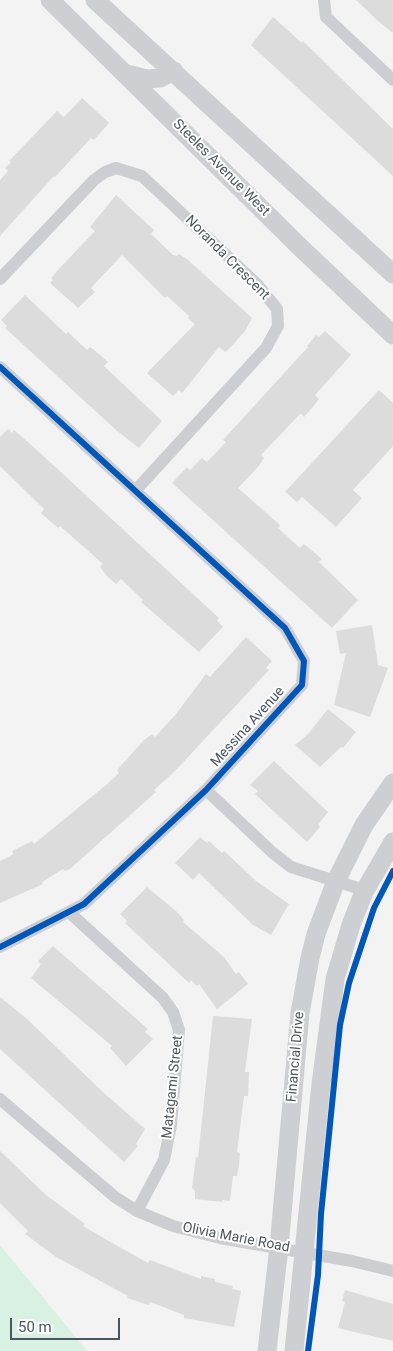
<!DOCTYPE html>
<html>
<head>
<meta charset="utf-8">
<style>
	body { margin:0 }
	#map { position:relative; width:393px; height:1351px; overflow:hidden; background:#f3f3f3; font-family:Roboto,sans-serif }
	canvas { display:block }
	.scale { position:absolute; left:10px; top:1318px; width:110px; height:22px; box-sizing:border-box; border:2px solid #4a555f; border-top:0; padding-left:6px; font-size:15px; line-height:18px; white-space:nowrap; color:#4a555f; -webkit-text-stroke:4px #fff; paint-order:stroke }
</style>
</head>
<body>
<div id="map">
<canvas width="393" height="1351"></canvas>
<div class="scale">50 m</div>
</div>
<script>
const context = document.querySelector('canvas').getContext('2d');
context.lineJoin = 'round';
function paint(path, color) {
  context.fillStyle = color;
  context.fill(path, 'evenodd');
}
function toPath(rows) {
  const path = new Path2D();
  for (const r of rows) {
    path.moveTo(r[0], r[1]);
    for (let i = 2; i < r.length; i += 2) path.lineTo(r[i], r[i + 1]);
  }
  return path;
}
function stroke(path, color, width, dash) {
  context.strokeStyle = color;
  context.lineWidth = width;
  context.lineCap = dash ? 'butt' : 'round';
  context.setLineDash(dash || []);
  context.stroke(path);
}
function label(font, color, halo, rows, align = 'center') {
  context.font = font + ' Roboto,sans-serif';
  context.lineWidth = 4;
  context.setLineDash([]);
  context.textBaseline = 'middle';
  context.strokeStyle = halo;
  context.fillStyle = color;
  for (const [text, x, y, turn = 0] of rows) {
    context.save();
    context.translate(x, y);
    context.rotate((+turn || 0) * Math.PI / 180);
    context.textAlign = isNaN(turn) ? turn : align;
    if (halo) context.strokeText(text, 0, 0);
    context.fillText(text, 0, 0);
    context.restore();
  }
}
paint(toPath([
	[0,1245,87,1351,0,1351]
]), '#d9f1e2');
paint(toPath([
	[356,0,393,0,393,33,378,21],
	[273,17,302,43,303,41,393,129,393,176,251,45],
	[82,98,109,123,94,140,91,138,55,177,54,176,0,236,0,180,8,171,5,168,11,162,9,161,57,111,64,117],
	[116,195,154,230,151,234,173,255,177,256,179,254,187,259,252,318,245,331,232,346,225,352,219,347,182,393,179,390,173,396,147,373,195,324,188,318,189,316,167,296,165,298,122,255,91,288,95,292,78,308,50,283,53,280,51,278,57,271,95,231,90,227],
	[25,295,66,334,68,332,87,350,90,347,99,354,108,362,104,366,162,421,139,448,116,430,5,328,7,326,1,320],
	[325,331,351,355,315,395,319,399,312,408,304,417,301,413,282,433,261,455,264,458,258,467,238,488,280,525,278,528,300,548,304,544,322,559,319,562,358,600,332,628,172,483,187,467,190,470,202,458,207,462,226,442,223,440,308,347,307,346,316,335,319,337],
	[379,390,393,403,393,446,353,490,362,498,336,527,302,497,297,502,285,492],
	[8,429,12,433,14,430,38,451,219,618,217,621,223,627,199,652,141,602,143,600,121,579,116,584,107,576,100,567,103,564,60,526,58,528,41,513,44,509,0,466,0,437],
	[372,625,378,665,388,668,370,717,334,705,346,653,340,654,336,631],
	[246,637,272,661,266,668,269,670,176,770,154,790,156,792,70,869,65,871,63,869,42,882,43,884,0,903,0,861,14,854,12,851,32,841,34,844,106,785,119,773,117,770,143,741,152,734,155,737,176,714,206,674,210,677],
	[328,709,356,732,343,748,341,747,320,767,295,745,308,734],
	[274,761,328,812,318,825,320,827,307,842,255,794,258,791,250,785],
	[200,837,207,843,209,841,222,853,224,851,256,881,289,904,271,935,253,925,199,873,193,880,175,863],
	[147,887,177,912,184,920,183,922,224,957,236,974,239,972,248,984,217,1009,199,984,197,986,191,980,189,983,125,923,127,921,120,914],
	[53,946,148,1029,145,1032,153,1039,126,1066,110,1048,112,1046,31,978,41,964,38,961],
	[0,997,27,1019,104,1093,145,1129,136,1144,138,1146,124,1162,0,1049],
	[213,1016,252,1019,245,1072,249,1072,248,1096,244,1096,237,1152,240,1153,239,1165,237,1176,233,1176,230,1201,222,1200,222,1202,195,1199,195,1191,192,1188,196,1157,198,1158],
	[0,1151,46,1195,85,1224,83,1226,114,1244,148,1263,150,1260,201,1279,201,1276,215,1279,215,1282,233,1286,232,1289,241,1291,234,1327,184,1318,184,1315,150,1302,149,1305,127,1298,128,1296,56,1257,25,1234,28,1231,0,1203],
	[345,1290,393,1304,393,1341,338,1328,345,1302,342,1301]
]), '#dcdcdd');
stroke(toPath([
	[324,0,326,17,393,80],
	[0,279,94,180,105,172,116,168,142,176,257,284,277,309,278,326,266,348,135,491],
	[0,367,285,628,304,661,302,685,206,790,84,904,0,947],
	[206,790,273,853,291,867,364,890],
	[69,912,163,998,173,1012,179,1030,171,1125,164,1160,137,1211],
	[0,1099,115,1197,137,1211,173,1226,220,1238,352,1261,393,1271]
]), '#ccced1', 12);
stroke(toPath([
	[50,0,300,247,393,335],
	[95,0,393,274],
	[127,74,147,79,160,78,174,71],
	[267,1351,279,1247,300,1013,310,958,316,934,336,881,364,825,393,783],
	[294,1351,321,1084,335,979,351,925,364,892,393,842]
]), '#cdcfd2', 19);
stroke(toPath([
	[0,367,285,628,304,661,302,685,206,790,84,904,0,947],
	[308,1351,318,1275,321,1214,340,1025,349,983,374,908,393,871]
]), '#0057b8', 6);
label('14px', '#4a555f', '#fff', [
	["Steeles Avenue West",221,168,45],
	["Noranda Crescent",227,258,45],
	["Messina Avenue",248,727,-48],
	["Financial Drive",296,1057,-85],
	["Matagami Street",173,1087,-84],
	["Olivia Marie Road",236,1238,11]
]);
</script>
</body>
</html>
